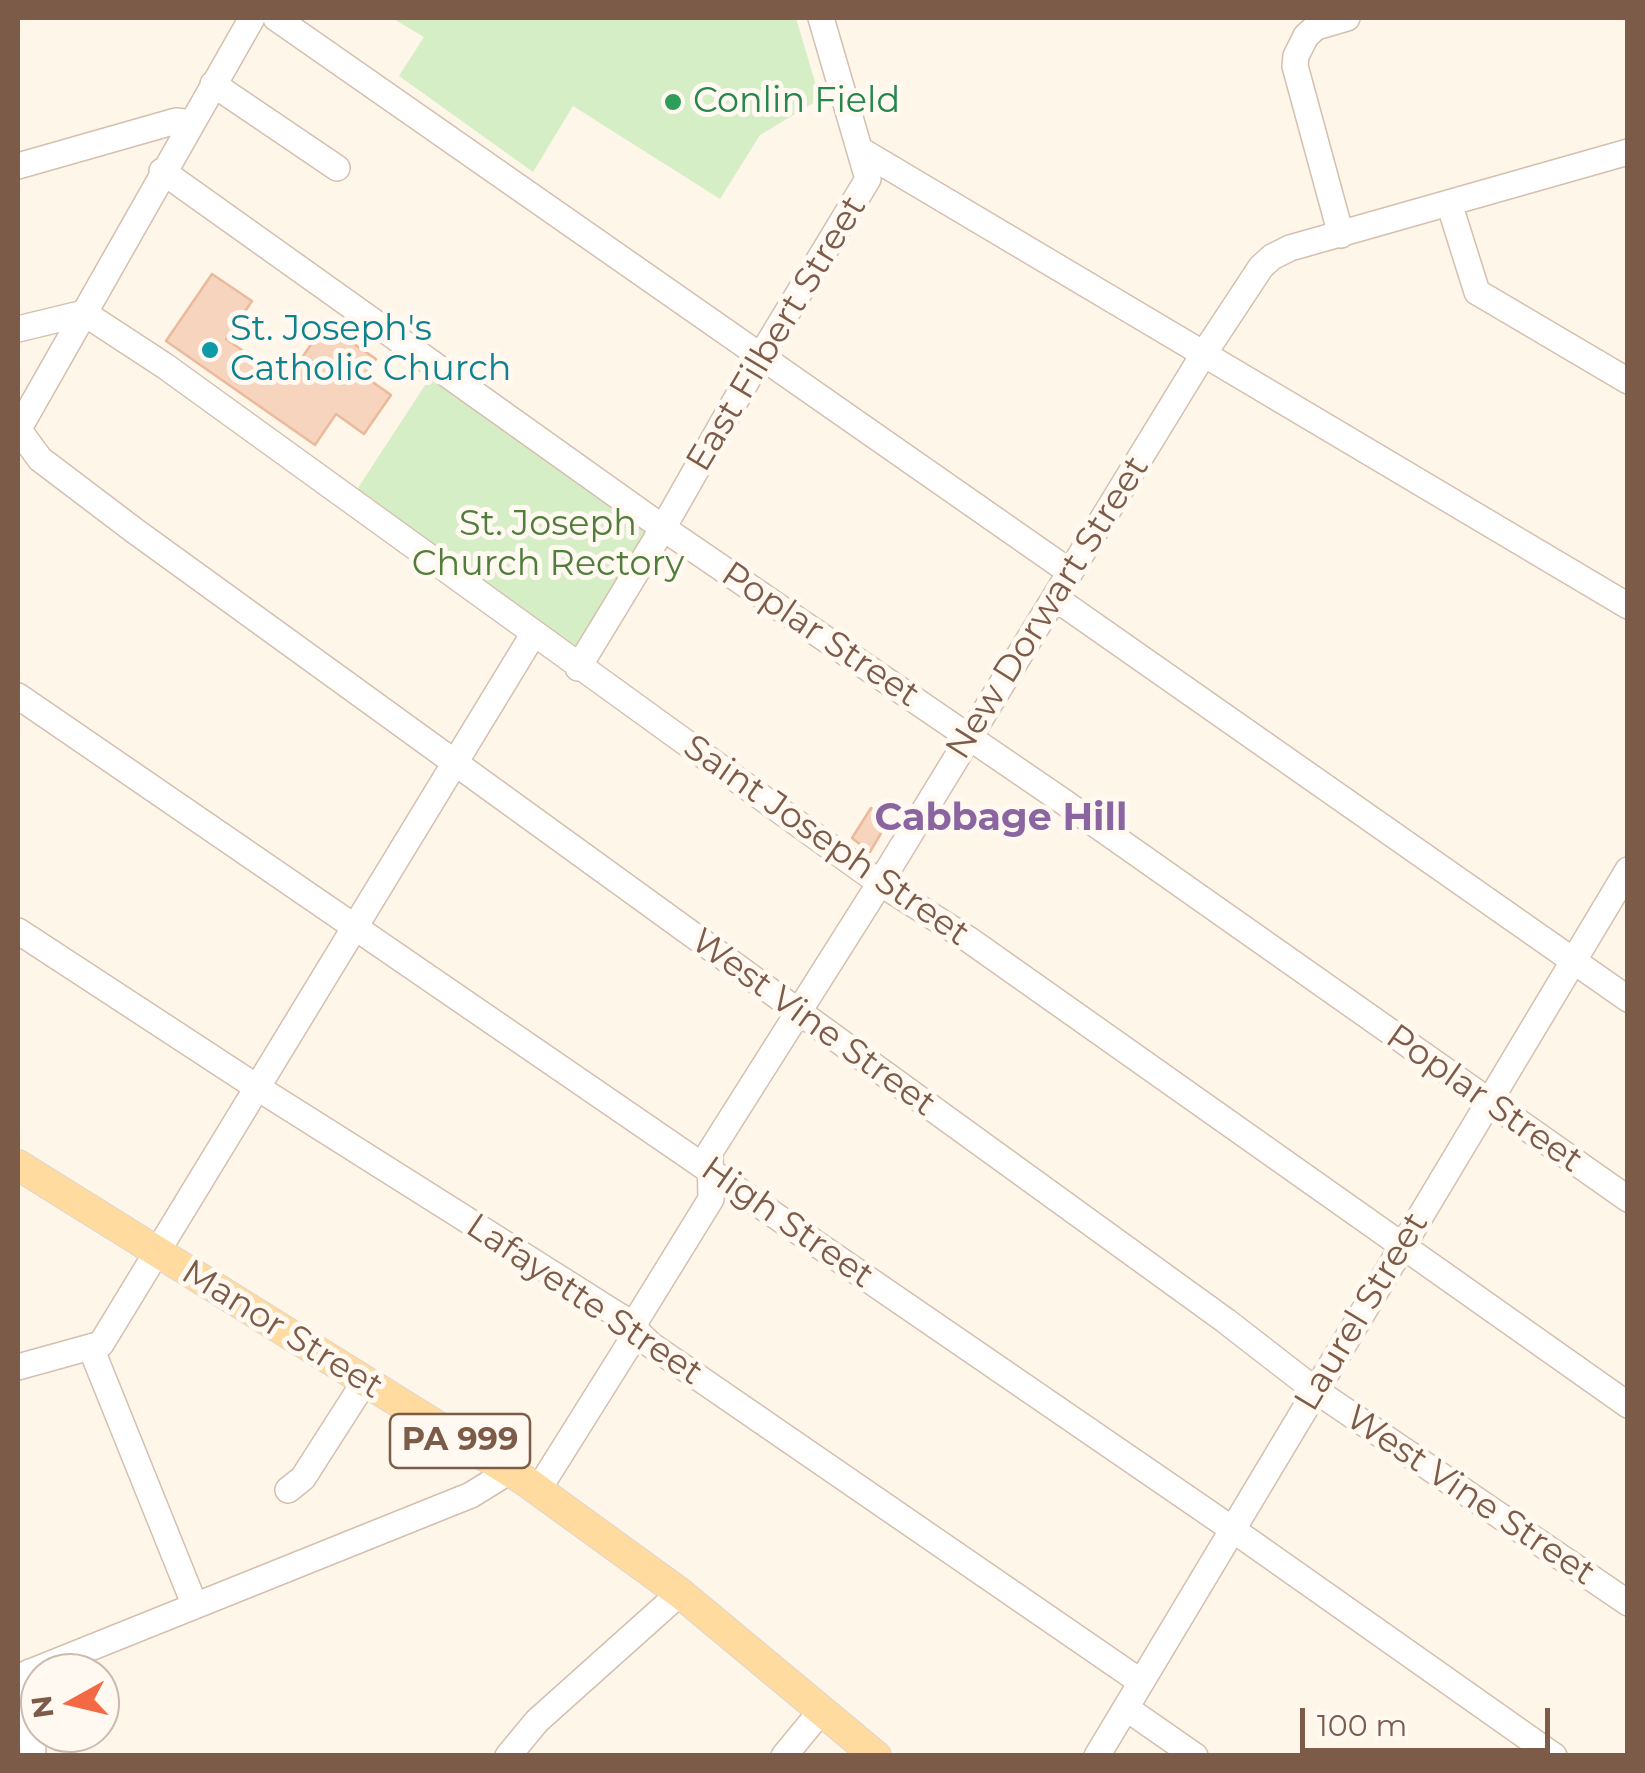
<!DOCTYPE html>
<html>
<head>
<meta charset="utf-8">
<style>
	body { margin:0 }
	#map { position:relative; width:1645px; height:1773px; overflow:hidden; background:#fef6e9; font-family:Montserrat,sans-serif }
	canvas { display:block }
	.frame { position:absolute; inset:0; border:20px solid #7d5b49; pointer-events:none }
	.north { position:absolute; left:20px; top:1653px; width:100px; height:100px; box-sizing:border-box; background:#fff9f1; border:2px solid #cbbaae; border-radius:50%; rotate:262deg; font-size:28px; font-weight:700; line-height:40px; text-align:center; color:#7d5b49 }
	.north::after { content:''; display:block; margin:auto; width:35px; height:45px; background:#f36943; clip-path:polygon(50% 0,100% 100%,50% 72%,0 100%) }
	.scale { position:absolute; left:1300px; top:1708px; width:250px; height:45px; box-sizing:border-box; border:5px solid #7d5b49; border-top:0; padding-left:12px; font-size:30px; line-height:35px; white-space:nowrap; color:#7d5b49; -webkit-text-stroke:8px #fff9f1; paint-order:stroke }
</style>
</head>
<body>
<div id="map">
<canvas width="1645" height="1773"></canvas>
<div class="frame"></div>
<div class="north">N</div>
<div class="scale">100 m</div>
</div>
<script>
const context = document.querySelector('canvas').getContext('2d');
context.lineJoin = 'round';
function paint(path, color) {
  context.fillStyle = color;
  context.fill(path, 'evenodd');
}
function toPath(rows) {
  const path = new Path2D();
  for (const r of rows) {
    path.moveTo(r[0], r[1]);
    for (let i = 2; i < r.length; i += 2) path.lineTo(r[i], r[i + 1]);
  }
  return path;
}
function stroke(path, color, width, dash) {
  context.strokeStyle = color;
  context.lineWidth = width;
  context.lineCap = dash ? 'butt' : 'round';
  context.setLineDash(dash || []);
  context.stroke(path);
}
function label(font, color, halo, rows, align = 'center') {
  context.font = font + ' Montserrat,sans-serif';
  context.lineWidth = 10;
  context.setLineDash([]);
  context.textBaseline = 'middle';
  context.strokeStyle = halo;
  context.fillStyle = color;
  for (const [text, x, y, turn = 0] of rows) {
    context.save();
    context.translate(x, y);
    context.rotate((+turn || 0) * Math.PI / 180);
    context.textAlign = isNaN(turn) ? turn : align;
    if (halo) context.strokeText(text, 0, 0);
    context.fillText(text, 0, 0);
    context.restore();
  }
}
paint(toPath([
	[392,18,796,18,820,99,760,135,720,199,573,106,533,172,399,76,424,37],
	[431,376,650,531,574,652,356,491]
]), '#d6eec5');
const building = toPath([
	[212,274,252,301,226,339,286,381,325,324,376,359,364,376,391,395,364,434,336,414,315,445,166,341,212,274],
	[871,808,887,823,870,852,852,838,871,808]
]);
paint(building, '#f7d4bd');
stroke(building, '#ebba9c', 2.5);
const minor = toPath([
	[276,18,1070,572],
	[213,84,337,168],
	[862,151,1628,606],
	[18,166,176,121,191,123],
	[162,171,663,528,1061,800,1628,1199],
	[1449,203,1477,292,1628,381],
	[1341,235,1295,66,1296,56,1306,36,1316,27,1347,18],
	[18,329,84,313,165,366,880,883,968,939,1628,1405],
	[18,423,18,429,40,459,135,531,1226,1321,1315,1390,1628,1603],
	[18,430,252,18],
	[1055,598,1628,999],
	[578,668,663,528,762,354,868,179,821,18],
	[18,696,1232,1529,1554,1756],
	[18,931,258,1088,624,1319,651,1345,1141,1682],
	[91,1348,195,1606],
	[18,1367,101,1344,534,633],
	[288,1490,303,1478,365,1381],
	[538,1490,632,1340,637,1319,711,1199,710,1152,880,883,1203,355,1261,267,1272,257,1290,248,1628,152],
	[30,1672,33,1756],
	[18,1677,471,1495,508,1472],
	[1126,1708,1195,1756],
	[508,1756,537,1721,680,1593],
	[784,1756,822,1710],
	[1097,1756,1628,870]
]);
const major = toPath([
	[18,1165,527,1482,680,1593,876,1756]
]);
stroke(minor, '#d5bfaf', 28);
stroke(major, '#ddd4d0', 32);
stroke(minor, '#fff', 25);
stroke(major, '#ffdb9f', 30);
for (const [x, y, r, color] of [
	[673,102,10,"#2e9e5b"],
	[210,350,10,"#0f9aa8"]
]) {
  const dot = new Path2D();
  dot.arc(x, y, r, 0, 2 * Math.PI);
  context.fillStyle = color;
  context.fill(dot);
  stroke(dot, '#fff9f1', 4);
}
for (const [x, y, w] of [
	[460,1441,140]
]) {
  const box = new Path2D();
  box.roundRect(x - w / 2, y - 27, w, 54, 8);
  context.fillStyle = '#fff9f1';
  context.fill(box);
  stroke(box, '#7d5b49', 2.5);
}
label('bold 32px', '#7d5b49', null, [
	["PA 999",460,1441]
]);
label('35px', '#27864d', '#fff9f1', [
	["Conlin Field",693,102]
], 'left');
label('35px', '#0d838f', '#fff9f1', [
	["St. Joseph's",230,330],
	["Catholic Church",230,370]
], 'left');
label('35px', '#7d5b49', '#fff9f1', [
	["East Filbert Street",777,334,-59],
	["New Dorwart Street",1048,608,-58],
	["Poplar Street",820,635,34],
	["Saint Joseph Street",826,841,35],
	["West Vine Street",813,1023,36],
	["Poplar Street",1484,1099,35],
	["High Street",787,1223,35],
	["Lafayette Street",584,1300,34],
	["Laurel Street",1362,1312,-59],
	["Manor Street",282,1330,32],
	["West Vine Street",1470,1496,34]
]);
label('35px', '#507d3c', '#fff9f1', [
	["St. Joseph",548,525],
	["Church Rectory",548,565]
]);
label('bold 38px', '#8b659f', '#fff9f1', [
	["Cabbage Hill",1001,819]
]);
</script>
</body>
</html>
